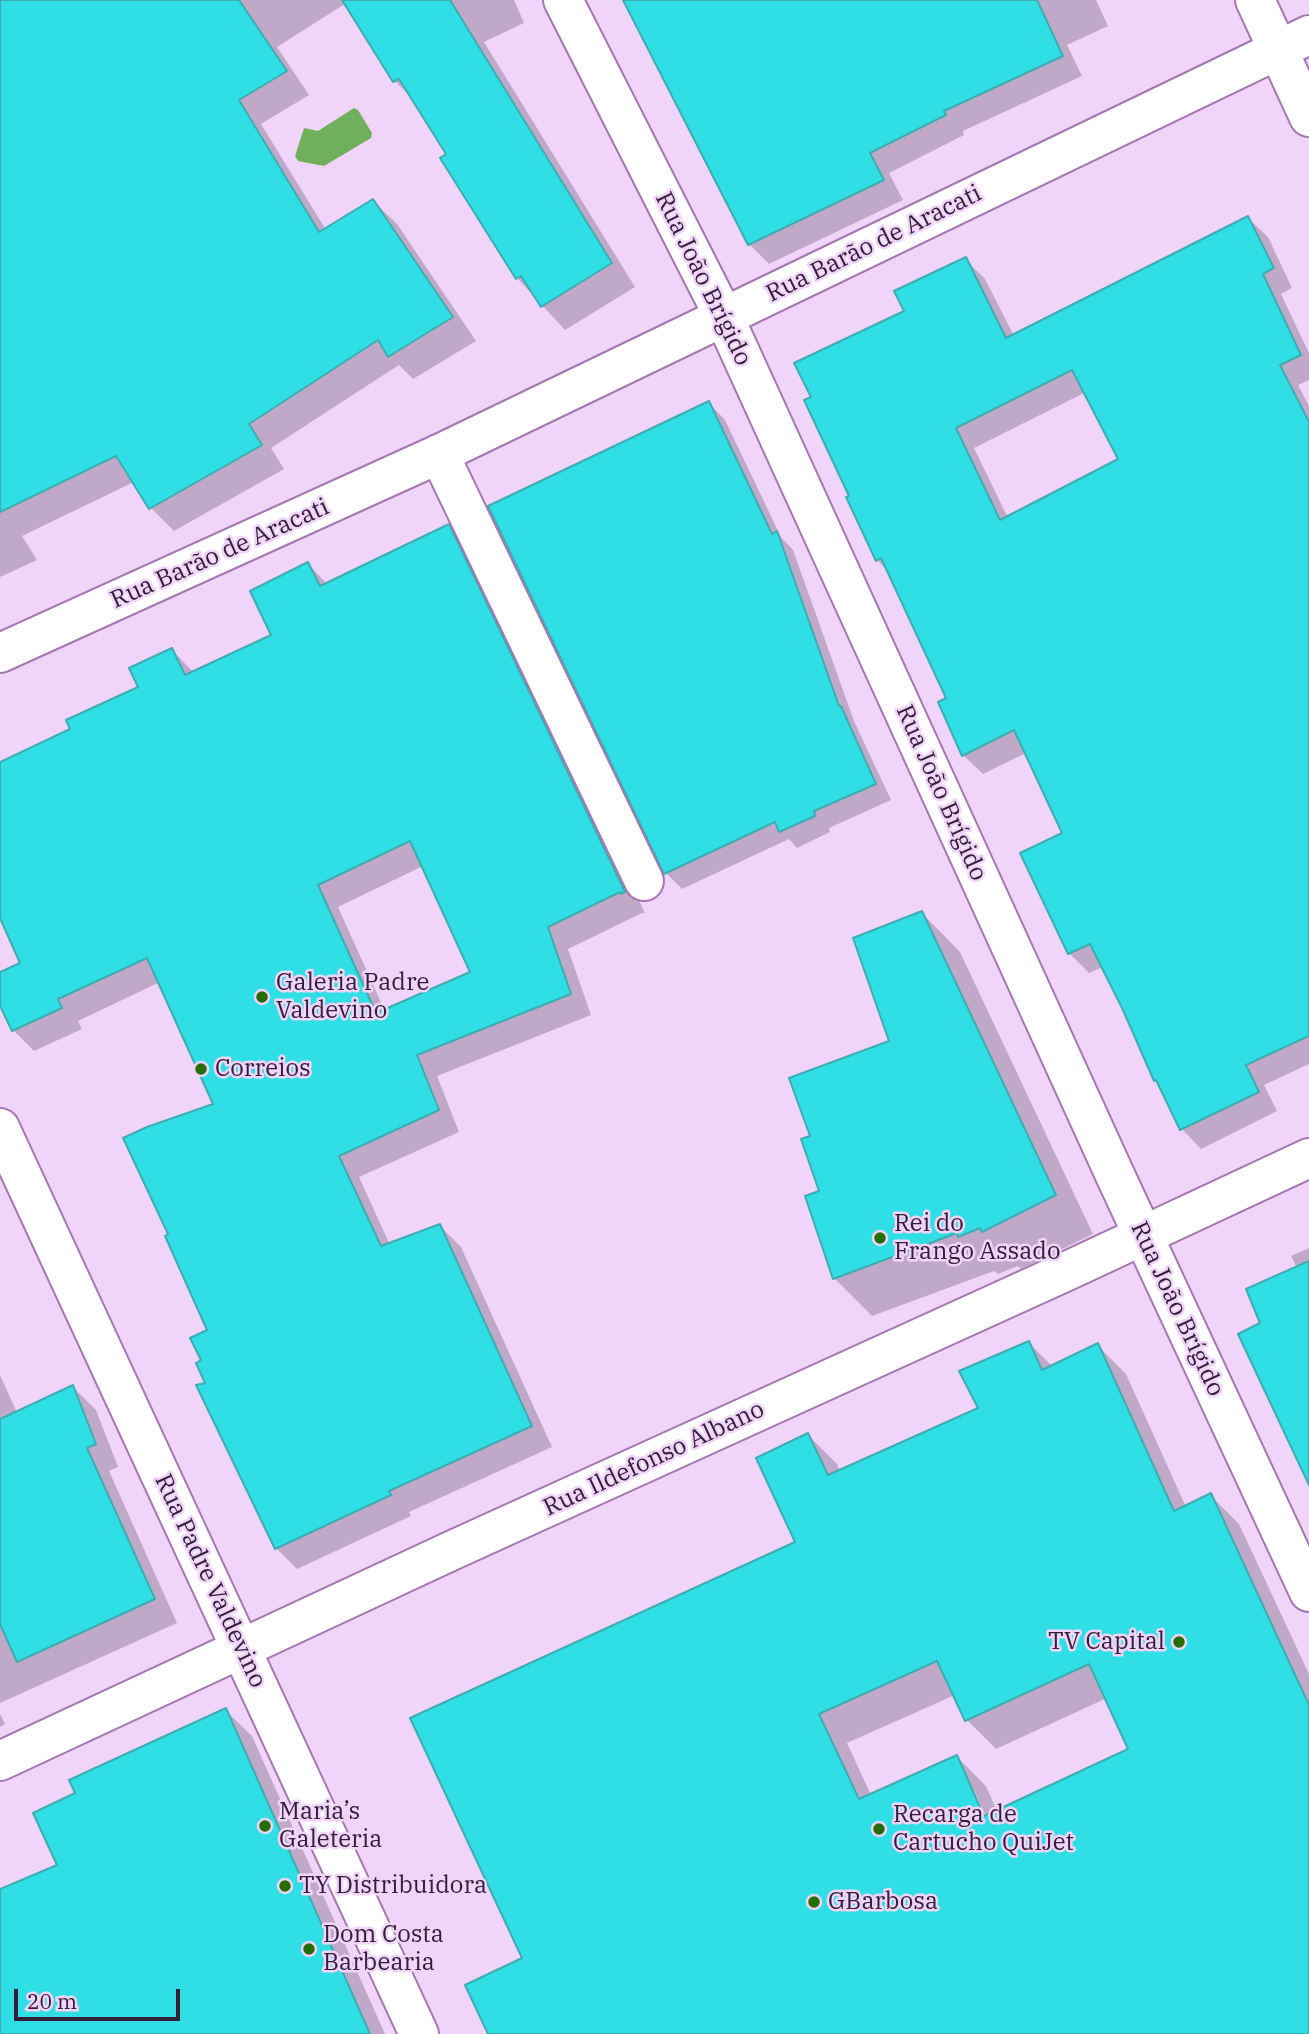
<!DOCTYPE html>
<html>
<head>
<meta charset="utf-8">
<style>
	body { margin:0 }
	#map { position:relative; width:1309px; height:2034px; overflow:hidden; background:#f1d4fa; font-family:"IBM Plex Serif",serif }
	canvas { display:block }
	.scale { position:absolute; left:14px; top:1989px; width:166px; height:32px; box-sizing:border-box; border:4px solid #332038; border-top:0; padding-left:9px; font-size:21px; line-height:24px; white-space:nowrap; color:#332038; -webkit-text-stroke:5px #f1d4fa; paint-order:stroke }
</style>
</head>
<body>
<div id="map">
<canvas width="1309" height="2034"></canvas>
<div class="scale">20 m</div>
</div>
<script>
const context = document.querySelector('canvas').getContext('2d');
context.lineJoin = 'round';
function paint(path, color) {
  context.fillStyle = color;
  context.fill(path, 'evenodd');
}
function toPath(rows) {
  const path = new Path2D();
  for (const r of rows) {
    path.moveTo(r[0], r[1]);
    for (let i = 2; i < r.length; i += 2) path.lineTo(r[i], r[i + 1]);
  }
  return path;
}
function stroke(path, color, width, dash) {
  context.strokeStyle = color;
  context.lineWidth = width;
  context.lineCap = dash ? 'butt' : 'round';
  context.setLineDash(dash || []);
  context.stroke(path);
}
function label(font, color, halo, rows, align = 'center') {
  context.font = font + ' "IBM Plex Serif",serif';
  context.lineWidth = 5;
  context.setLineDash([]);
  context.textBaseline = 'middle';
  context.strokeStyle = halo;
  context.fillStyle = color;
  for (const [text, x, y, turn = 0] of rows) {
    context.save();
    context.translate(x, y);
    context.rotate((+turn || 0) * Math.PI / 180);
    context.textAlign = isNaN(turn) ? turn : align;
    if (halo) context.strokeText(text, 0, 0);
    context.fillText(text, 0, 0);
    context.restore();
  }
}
paint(toPath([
	[354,108,358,110,372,133,371,138,324,166,298,161,295,156,304,128,318,131]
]), '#70af5c');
paint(toPath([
	[0,0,514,0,524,23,484,42,635,287,565,330,517,278,443,158,448,155,415,101,395,81,345,4,277,47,309,95,261,124,326,230,373,201,397,224,476,341,413,379,399,365,271,448,284,469,174,531,151,508,134,482,22,536,37,560,0,577],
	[625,0,1096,0,1108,26,1067,45,1082,76,963,131,964,135,889,173,903,200,769,264,749,244],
	[1248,218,1268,237,1292,288,1281,294,1309,353,1309,380,1298,385,1309,406,1309,1064,1264,1085,1277,1111,1201,1149,1182,1129,1160,1084,1156,1080,1103,967,1089,973,1069,953,1065,834,1026,753,983,774,963,755,948,699,889,572,877,560,907,312,965,259,985,279,1014,336],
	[1086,392,1120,460,1008,518,974,448],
	[709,403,725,420,781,537,793,550,854,721,891,800,829,828,830,832,797,848,789,839,682,889,666,873],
	[448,527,469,548,645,913,642,913,568,949,591,1015,437,1076,459,1132,359,1177,390,1245,440,1226,461,1247,552,1447,409,1512,411,1516,297,1569,276,1548,207,1384,203,1361,210,1331,215,1105,160,982,78,1021,82,1029,34,1051,13,1030,0,1002,0,974,22,964,0,914,0,764,73,730,140,688,172,650,194,673,274,636,308,564,327,584],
	[423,866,472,972,385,1011,338,907],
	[922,913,960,952,1093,1234,1021,1269,1018,1266,998,1274,994,1271,872,1316,834,1278,812,1137,891,1042],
	[1309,1248,1309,1481,1263,1324,1297,1268,1291,1256],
	[1029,1343,1053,1367,1097,1345,1126,1374,1186,1507,1211,1496,1239,1524,1309,1674,1309,2034,490,2034,525,1959,798,1543,808,1435,837,1464,840,1472,980,1409],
	[955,1695,967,1720,996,1749,1107,1698,1130,1750,997,1811,986,1786,957,1757,871,1795,847,1743],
	[970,1790,974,1790,989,1823,986,1824],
	[0,1375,17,1413,73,1387,96,1410,118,1467,109,1471,177,1623,0,1703],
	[225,1710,252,1736,385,2034,0,2034,0,1891,60,1866,77,1794],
	[0,1714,5,1724,0,1727]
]), '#0003');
const building = toPath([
	[0,0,239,0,287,71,239,100,319,232,373,199,453,317,388,357,378,340,249,424,262,445,149,509,116,456,0,512,0,0],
	[342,0,450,0,612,263,541,307,521,276,516,279,440,158,446,154,399,79,393,82,342,0],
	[623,0,1037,0,1063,56,944,111,946,115,870,153,884,180,748,245,623,0],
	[1248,216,1274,268,1263,274,1301,355,1280,365,1309,422,1309,1036,1246,1065,1259,1092,1180,1130,1156,1080,1154,1081,1123,1010,1090,944,1068,954,1020,853,1062,833,1014,730,962,756,938,702,946,698,881,558,876,561,846,497,849,496,804,400,811,397,794,363,904,311,894,291,966,257,1006,338,1248,216],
	[1072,370,1118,459,1000,520,956,428,1072,370],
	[709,401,772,534,777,531,839,706,841,706,876,784,814,811,815,816,779,832,775,822,664,874,488,506,709,401],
	[449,524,625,892,621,894,620,892,548,927,571,994,417,1055,439,1110,339,1156,381,1246,440,1224,532,1426,389,1491,391,1495,275,1549,196,1385,205,1383,196,1363,201,1360,190,1338,207,1330,165,1236,168,1234,123,1138,147,1127,213,1104,147,958,58,999,62,1008,12,1031,0,1006,0,972,20,963,0,918,0,762,70,729,66,720,138,687,129,668,172,648,185,675,271,635,250,591,308,562,320,586,449,524],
	[410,841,470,972,376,1013,318,885,410,841],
	[922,911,1056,1195,982,1232,980,1228,958,1237,957,1233,833,1279,805,1196,819,1191,801,1139,810,1136,789,1078,889,1041,853,938,922,911],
	[1309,1261,1309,1485,1238,1334,1260,1323,1246,1289,1309,1261],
	[1029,1341,1042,1370,1098,1343,1174,1511,1211,1493,1309,1705,1309,2034,488,2034,465,1985,522,1958,410,1718,795,1542,756,1458,808,1433,828,1475,978,1408,959,1371,1029,1341],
	[937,1661,965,1721,1089,1664,1128,1749,984,1816,957,1755,859,1799,819,1714,937,1661],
	[73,1385,96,1444,87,1448,155,1599,17,1662,0,1624,0,1419,73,1385],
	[226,1708,370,2034,0,2034,0,1889,57,1865,33,1813,75,1793,69,1780,226,1708]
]);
paint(building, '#30dfe5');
stroke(building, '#3dadb2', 2);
const street = toPath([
	[439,454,644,881]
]);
const secondary = toPath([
	[563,0,724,317,1115,1175,1309,1592],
	[0,653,439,454,1309,35],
	[0,1761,453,1550,1067,1271,1309,1158]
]);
const primary = toPath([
	[1255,0,1309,117],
	[0,1128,419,2034]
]);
stroke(street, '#a577b1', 42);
stroke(secondary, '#a577b1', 42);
stroke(primary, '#a577b1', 42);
stroke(street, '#fff', 38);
stroke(secondary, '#fff', 38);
stroke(primary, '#fff', 38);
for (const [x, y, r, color] of [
	[262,997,7,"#286c06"],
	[201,1069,7,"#286c06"],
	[880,1238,7,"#286c06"],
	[1179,1642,7,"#286c06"],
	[265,1826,7,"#286c06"],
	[879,1829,7,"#286c06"],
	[285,1886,7,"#286c06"],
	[814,1902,7,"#286c06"],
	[309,1949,7,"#286c06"]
]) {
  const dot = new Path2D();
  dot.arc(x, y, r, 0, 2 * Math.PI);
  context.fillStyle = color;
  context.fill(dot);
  stroke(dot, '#f1d4fa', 2.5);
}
label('24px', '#332038', '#f1d4fa', [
	["Rua Barão de Aracati",874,244,-26],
	["Rua João Brígido",703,279,64],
	["Rua Barão de Aracati",220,554,-24],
	["Rua João Brígido",941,793,66],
	["Rua João Brígido",1177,1309,65],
	["Rua Ildefonso Albano",654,1459,-25],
	["Rua Padre Valdevino",210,1581,65]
]);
label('24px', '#332038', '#f1d4fa', [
	["Galeria Padre",276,983],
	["Valdevino",276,1011],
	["Correios",215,1069],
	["Rei do",894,1224],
	["Frango Assado",894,1252],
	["TV Capital",1165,1642,"right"],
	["Maria’s",279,1812],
	["Galeteria",279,1840],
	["Recarga de",893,1815],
	["Cartucho QuiJet",893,1843],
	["TY Distribuidora",299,1886],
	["GBarbosa",828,1902],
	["Dom Costa",323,1935],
	["Barbearia",323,1963]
], 'left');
</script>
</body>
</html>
